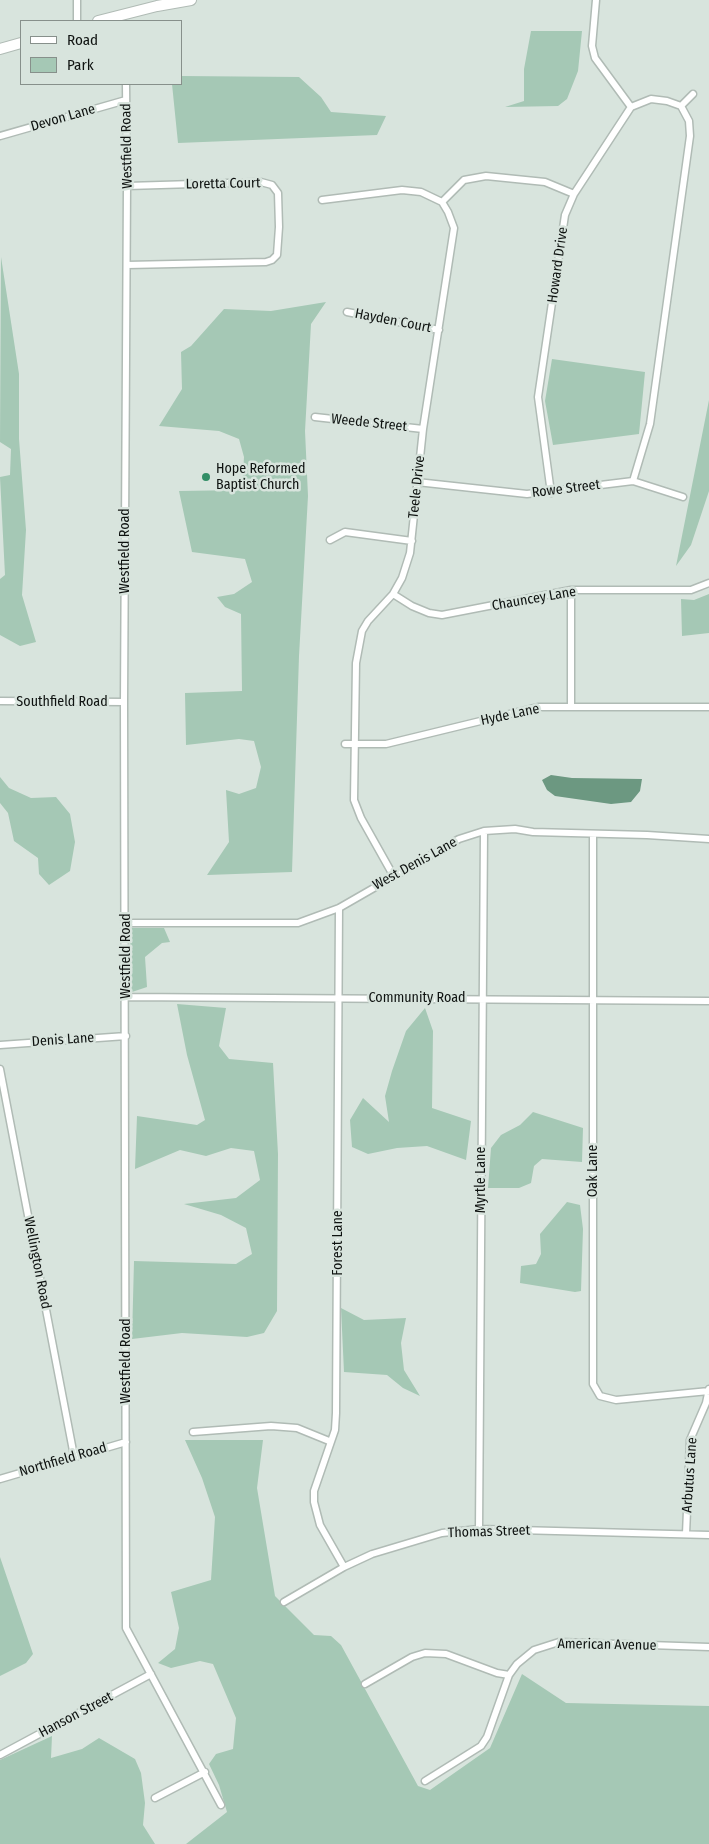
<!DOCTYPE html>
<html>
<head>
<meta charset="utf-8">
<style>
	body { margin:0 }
	#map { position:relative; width:709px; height:1844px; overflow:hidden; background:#d8e4dd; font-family:"Fira Sans Condensed",sans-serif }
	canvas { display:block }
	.legend { position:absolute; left:20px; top:20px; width:162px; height:65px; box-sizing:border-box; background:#d8e4dd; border:1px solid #87908b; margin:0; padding:6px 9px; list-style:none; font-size:15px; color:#0e1210 }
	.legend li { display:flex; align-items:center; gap:10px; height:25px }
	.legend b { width:25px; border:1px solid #87908b }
</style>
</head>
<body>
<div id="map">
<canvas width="709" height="1844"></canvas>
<ul class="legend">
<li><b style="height:6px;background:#fff"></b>Road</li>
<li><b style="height:14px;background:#a5c8b5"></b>Park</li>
</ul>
</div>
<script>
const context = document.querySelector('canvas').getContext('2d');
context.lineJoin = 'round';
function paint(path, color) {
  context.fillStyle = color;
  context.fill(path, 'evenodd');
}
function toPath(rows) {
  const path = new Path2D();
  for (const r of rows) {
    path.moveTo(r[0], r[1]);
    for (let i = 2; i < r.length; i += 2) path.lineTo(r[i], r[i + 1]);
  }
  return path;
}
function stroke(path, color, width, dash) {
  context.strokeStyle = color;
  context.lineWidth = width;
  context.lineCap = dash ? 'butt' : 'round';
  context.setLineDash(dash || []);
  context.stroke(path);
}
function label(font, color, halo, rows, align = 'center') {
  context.font = font + ' "Fira Sans Condensed",sans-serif';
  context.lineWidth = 5;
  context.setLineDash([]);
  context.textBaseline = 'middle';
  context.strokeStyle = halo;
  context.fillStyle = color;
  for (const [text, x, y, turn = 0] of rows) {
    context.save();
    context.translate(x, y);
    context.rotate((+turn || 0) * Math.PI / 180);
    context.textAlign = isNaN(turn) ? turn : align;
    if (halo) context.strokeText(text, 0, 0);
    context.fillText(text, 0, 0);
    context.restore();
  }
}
paint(toPath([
	[531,31,582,31,578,71,567,99,558,106,505,107,524,101,524,69],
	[181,76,299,77,321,97,331,112,386,116,377,135,178,143,172,84,181,84],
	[1,257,19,374,19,439,26,530,22,595,36,642,20,646,0,635,0,579,5,575,0,477,10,475,11,449,0,442],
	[326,302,311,324,305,431,308,496,299,656,292,872,207,875,229,842,226,790,239,794,256,788,261,767,254,741,239,739,186,745,185,693,242,691,241,614,225,607,217,597,234,594,252,582,245,559,192,552,179,491,242,490,244,457,239,439,219,431,159,426,182,389,181,352,191,346,224,309,271,311],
	[552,359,645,372,639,434,553,445,545,401],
	[709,400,709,491,691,545,676,566],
	[709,594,709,633,682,636,681,599,694,600],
	[0,777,9,788,31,798,56,797,70,814,75,842,70,871,49,885,39,874,38,858,14,841,8,813,0,803],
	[130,928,164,928,170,942,162,943,145,957,147,987,129,993],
	[177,1004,226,1008,219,1046,229,1059,273,1063,278,1154,277,1311,264,1333,247,1337,182,1333,132,1339,134,1261,236,1264,252,1254,246,1228,221,1215,184,1204,236,1198,260,1180,254,1151,231,1148,206,1156,180,1150,135,1169,137,1116,197,1125,205,1120,187,1055],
	[425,1008,433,1031,432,1108,471,1121,466,1160,427,1146,397,1148,368,1154,352,1147,350,1120,363,1098,389,1122,385,1096,392,1071,406,1031],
	[533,1112,583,1128,582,1162,542,1159,534,1166,531,1183,519,1188,488,1188,491,1148,501,1135,520,1125],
	[567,1202,580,1205,583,1229,581,1291,575,1292,520,1283,521,1266,536,1264,541,1254,540,1234],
	[341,1308,364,1320,406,1318,401,1343,404,1370,420,1396,403,1388,387,1375,344,1372],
	[185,1440,263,1440,257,1488,275,1596,314,1635,331,1636,341,1645,418,1786,430,1790,490,1748,522,1674,566,1703,709,1706,709,1844,186,1844,227,1812,219,1785,209,1764,216,1754,233,1749,236,1718,213,1664,200,1661,171,1668,158,1663,175,1649,179,1628,171,1592,211,1580,215,1517,202,1478],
	[0,1557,33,1654,26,1663,0,1676],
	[52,1736,51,1758,82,1749,99,1738,135,1759,141,1773,145,1803,143,1825,155,1844,0,1844,0,1760]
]), '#a5c8b5');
paint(toPath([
	[551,775,572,778,642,779,640,791,631,802,611,804,555,796,547,790,542,780]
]), '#6c9881');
const minor = toPath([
	[596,0,592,46,595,58,631,107],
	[77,21,77,0],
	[126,84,127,186,124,702,126,1628,221,1805],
	[681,106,693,94],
	[0,136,126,100],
	[322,200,402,190,421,192,442,202,448,212,454,228,423,429,410,553,402,578,393,594,368,621,362,631,356,663,354,800,361,818,393,875],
	[442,202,464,180,486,176,545,182,574,194],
	[127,265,266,262,272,260,277,255,279,227,278,193,272,185,261,182,127,186],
	[347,312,439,330],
	[315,417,423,429],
	[417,482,527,494,633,481,683,497],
	[551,493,538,397,565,215,574,194,631,107,651,99,667,101,681,106,689,121,690,136,650,424,633,481],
	[330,540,345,532,412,541],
	[571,590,571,706],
	[393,594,412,606,429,613,442,615,571,590,691,590,709,583],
	[0,701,124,702],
	[345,744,386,744,538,707,709,707],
	[593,835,593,1384,600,1396,616,1400,709,1391],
	[339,908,336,1413,335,1430,314,1491,314,1502,320,1525,344,1567],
	[126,923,298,923,339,908,459,839,484,831,515,829,533,832,647,835,709,839],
	[125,997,709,1001],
	[0,1045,126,1036],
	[0,1069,74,1456],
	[193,1432,271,1426,297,1428,329,1441],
	[0,1479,126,1442],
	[479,1529,484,831],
	[686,1534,690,1440,706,1403,709,1389],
	[284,1602,344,1567,372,1554,442,1533,479,1529,709,1535],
	[365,1684,412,1657,425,1653,446,1654,497,1673,509,1675],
	[0,1755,151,1674],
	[425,1781,481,1746,487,1737,509,1675,517,1664,534,1650,559,1642,709,1647],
	[155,1798,205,1772]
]);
const primary = toPath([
	[98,21,157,6,191,0],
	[0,49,21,43]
]);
stroke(minor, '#b0bbb5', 9);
stroke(primary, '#b0bbb5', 12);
stroke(minor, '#fff', 6);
stroke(primary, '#fff', 10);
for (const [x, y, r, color] of [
	[206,477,5,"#328e66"]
]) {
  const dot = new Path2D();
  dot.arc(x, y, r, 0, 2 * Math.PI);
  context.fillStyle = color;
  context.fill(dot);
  stroke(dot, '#d8e4dd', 2);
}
label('14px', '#0e1210', '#d8e4dd', [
	["Devon Lane",63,118,-16],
	["Westfield Road",127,146,-91],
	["Loretta Court",223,184,-1],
	["Howard Drive",558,265,-82],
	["Hayden Court",393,321,11],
	["Weede Street",369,423,6],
	["Teele Drive",417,487,-84],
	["Rowe Street",566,489,-7],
	["Westfield Road",125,551,-90],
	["Chauncey Lane",534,599,-10],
	["Southfield Road",62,702],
	["Hyde Lane",510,715,-12],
	["West Denis Lane",415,864,-29],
	["Westfield Road",126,956,-90],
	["Community Road",417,998],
	["Denis Lane",63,1040,-4],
	["Oak Lane",593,1171,-90],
	["Myrtle Lane",481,1180,-90],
	["Forest Lane",338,1243,-90],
	["Wellington Road",37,1263,79],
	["Westfield Road",126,1361,-90],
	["Northfield Road",63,1460,-16],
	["Arbutus Lane",690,1475,-86],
	["Thomas Street",489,1532,-2],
	["American Avenue",607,1645,1],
	["Hanson Street",76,1715,-28]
]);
label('14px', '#0e1210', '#d8e4dd', [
	["Hope Reformed",216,469],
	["Baptist Church",216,485]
], 'left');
</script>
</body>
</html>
